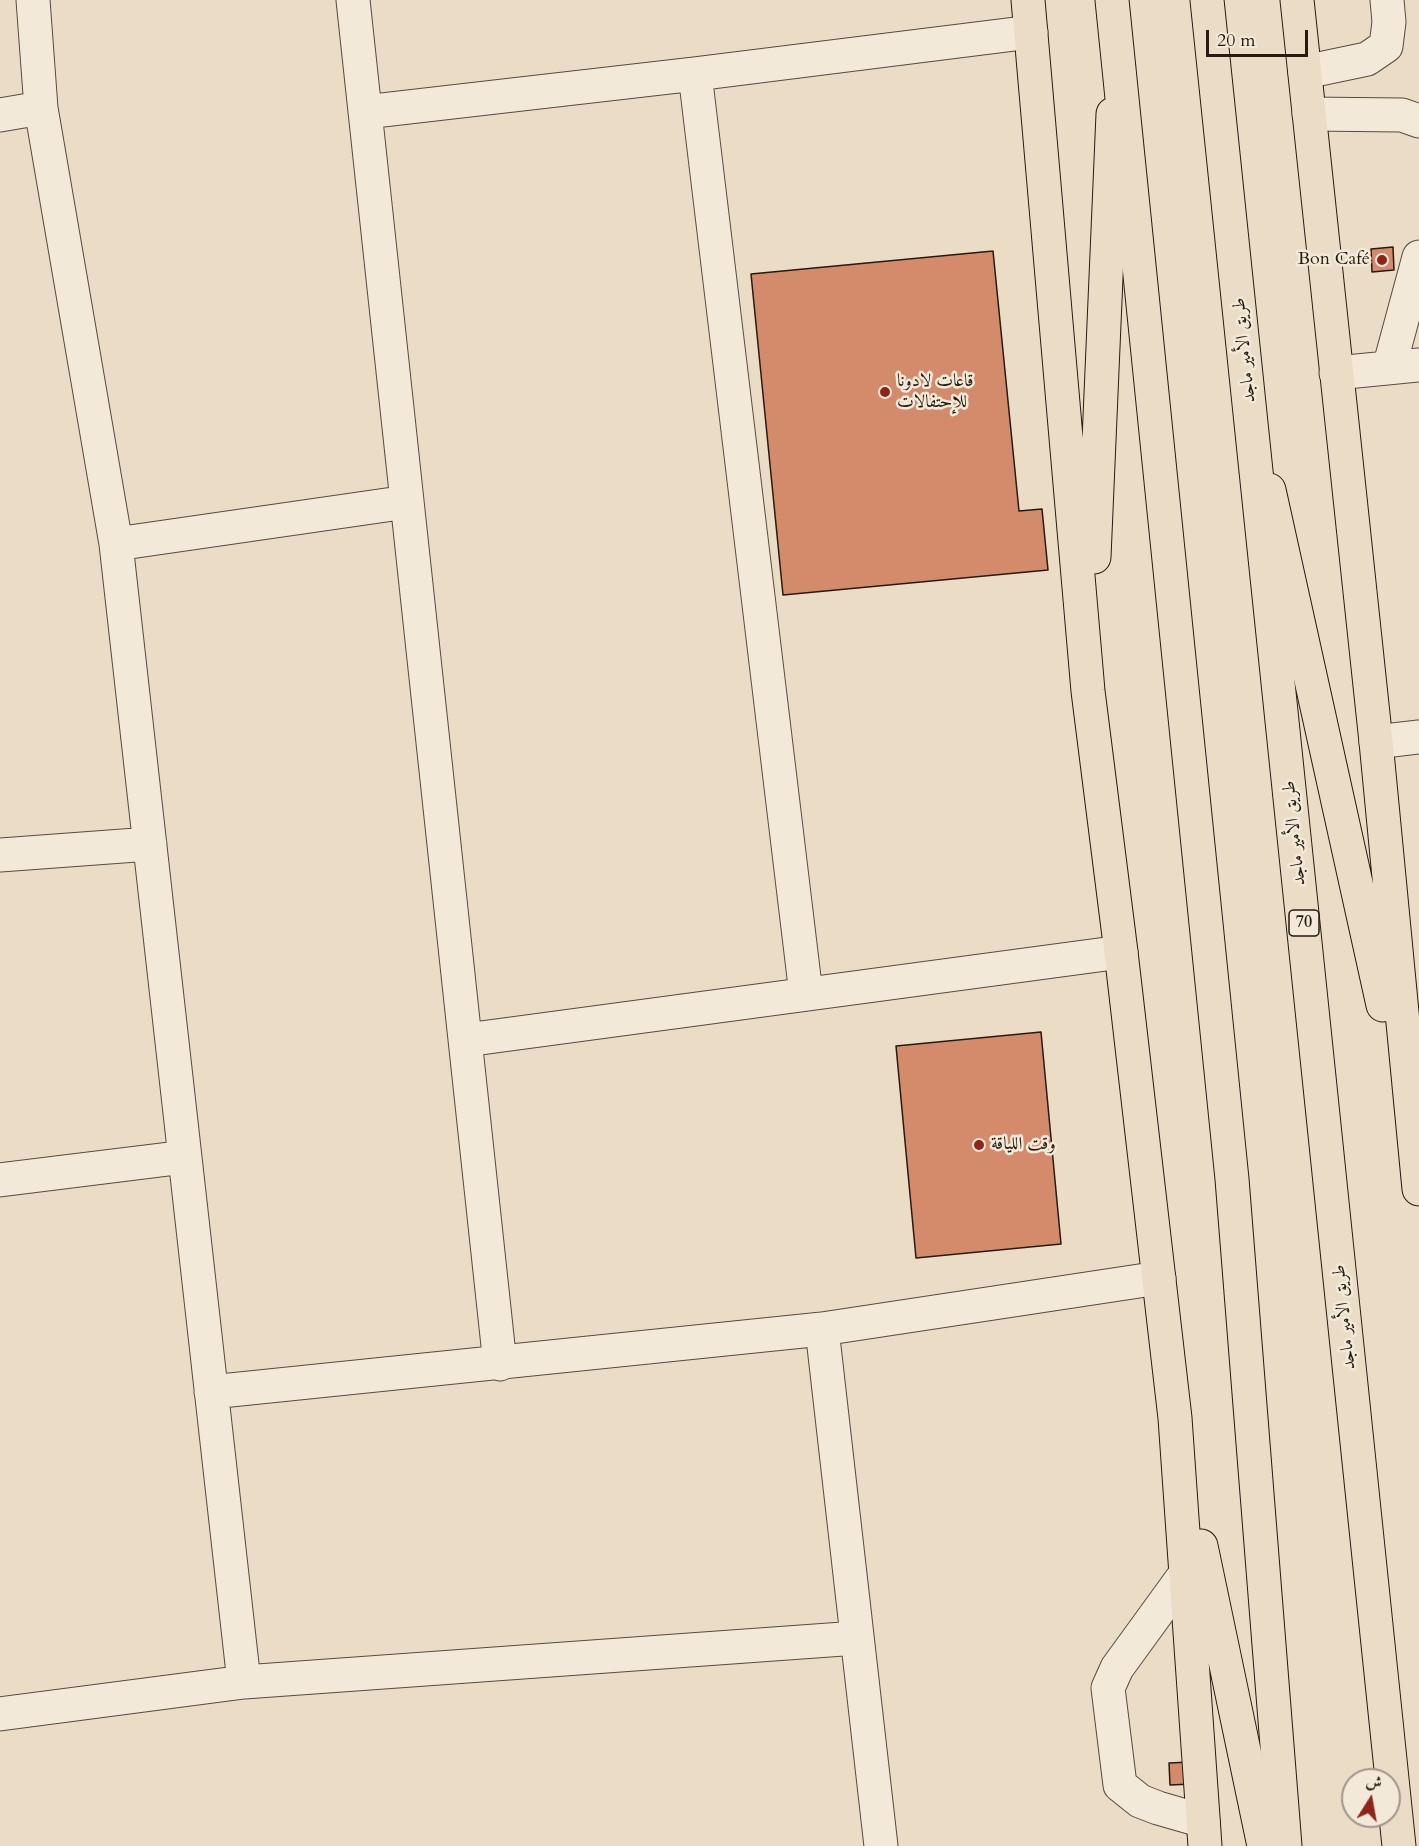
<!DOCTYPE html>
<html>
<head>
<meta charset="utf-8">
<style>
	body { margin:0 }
	#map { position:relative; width:1419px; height:1846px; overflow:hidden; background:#ebddc5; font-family:Cardo,Amiri,serif }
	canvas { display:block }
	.north { position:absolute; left:1341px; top:1768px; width:60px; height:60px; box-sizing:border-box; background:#f2e9d9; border:2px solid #a09689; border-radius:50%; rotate:11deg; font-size:16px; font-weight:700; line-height:24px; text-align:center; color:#261a11 }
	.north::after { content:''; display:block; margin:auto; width:21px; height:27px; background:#8f2418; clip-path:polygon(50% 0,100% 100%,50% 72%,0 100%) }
	.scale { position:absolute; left:1206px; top:30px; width:102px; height:27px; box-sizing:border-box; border:3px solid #261a11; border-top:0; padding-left:8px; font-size:18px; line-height:21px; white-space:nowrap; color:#261a11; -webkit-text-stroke:4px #f2e9d9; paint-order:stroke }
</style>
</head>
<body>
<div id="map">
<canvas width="1419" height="1846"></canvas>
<div class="north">ش</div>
<div class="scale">20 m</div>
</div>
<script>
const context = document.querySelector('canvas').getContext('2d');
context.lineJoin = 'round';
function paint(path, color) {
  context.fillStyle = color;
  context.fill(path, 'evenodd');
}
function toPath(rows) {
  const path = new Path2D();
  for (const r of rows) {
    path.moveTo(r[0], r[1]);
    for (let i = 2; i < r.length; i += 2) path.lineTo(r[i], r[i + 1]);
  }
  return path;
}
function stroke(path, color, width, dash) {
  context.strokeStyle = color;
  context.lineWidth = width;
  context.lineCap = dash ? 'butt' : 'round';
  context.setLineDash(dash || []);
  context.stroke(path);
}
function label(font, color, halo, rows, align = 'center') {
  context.font = font + ' Cardo,Amiri,serif';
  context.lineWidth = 5;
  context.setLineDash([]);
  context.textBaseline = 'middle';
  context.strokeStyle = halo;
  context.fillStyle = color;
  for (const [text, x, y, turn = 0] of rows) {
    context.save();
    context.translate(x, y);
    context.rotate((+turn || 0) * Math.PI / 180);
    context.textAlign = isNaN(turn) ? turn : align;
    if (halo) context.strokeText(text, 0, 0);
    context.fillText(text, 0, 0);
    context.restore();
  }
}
const building = toPath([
	[1393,247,1394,270,1372,272,1371,249,1393,247],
	[993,251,1019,511,1042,509,1048,570,783,595,751,274,993,251],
	[1041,1032,1061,1244,916,1258,896,1046,1041,1032],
	[1190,1762,1192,1784,1170,1785,1169,1763,1190,1762]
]);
paint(building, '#d38b6c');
stroke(building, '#261a11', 1.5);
const minor = toPath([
	[33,0,41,108,116,544,244,1682],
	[353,0,500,1364],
	[1305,72,1367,59,1386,46,1389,22,1387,0],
	[695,74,806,994],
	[365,112,695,74,1031,32],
	[1309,114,1402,115,1419,121],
	[0,115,41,108],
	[1389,368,1419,257],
	[1336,373,1419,365],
	[116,544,407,502],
	[1376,742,1419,737],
	[0,855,150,844],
	[466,1040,1121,952],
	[0,1180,185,1157],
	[822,1329,881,1846],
	[211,1392,822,1329,1159,1278],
	[1186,1573,1117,1668,1108,1688,1120,1785,1140,1801,1158,1808,1203,1821],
	[0,1714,244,1682,857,1638]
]);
const major = toPath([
	[1028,0,1088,691,1121,952,1175,1418,1205,1846],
	[1297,0,1376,742,1419,1189],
	[1269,490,1383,1005],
	[1094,557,1113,114],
	[1201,1546,1264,1846]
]);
const highway = toPath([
	[1112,0,1232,1179,1285,1846],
	[1207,0,1399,1846]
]);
stroke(minor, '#574b3e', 35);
stroke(major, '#261a11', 35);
stroke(highway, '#261a11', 35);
stroke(minor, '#f2e9d9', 33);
stroke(major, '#ebddc5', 33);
stroke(highway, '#ebddc5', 33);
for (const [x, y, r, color] of [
	[1382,260,6,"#8f2418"],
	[885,392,6,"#8f2418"],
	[979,1145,6,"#8f2418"]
]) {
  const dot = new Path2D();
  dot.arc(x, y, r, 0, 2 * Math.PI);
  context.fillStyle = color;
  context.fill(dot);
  stroke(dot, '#f2e9d9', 2);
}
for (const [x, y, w] of [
	[1304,923,30]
]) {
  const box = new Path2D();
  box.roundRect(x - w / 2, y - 13, w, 26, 4.5);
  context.fillStyle = '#f2e9d9';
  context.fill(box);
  stroke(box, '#261a11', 1.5);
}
label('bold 16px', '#261a11', null, [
	["70",1304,923]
]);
label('18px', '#261a11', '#f2e9d9', [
	["Bon Café",1370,260,"right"],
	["قاعات لادونا",897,382],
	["للإحتفالات",897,403],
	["وقت اللياقة",991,1145]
], 'left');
label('18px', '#261a11', '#f2e9d9', [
	["طريق الأمير ماجد",1245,350,-96],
	["طريق الأمير ماجد",1295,833,-96],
	["طريق الأمير ماجد",1345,1317,-96]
]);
</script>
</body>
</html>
